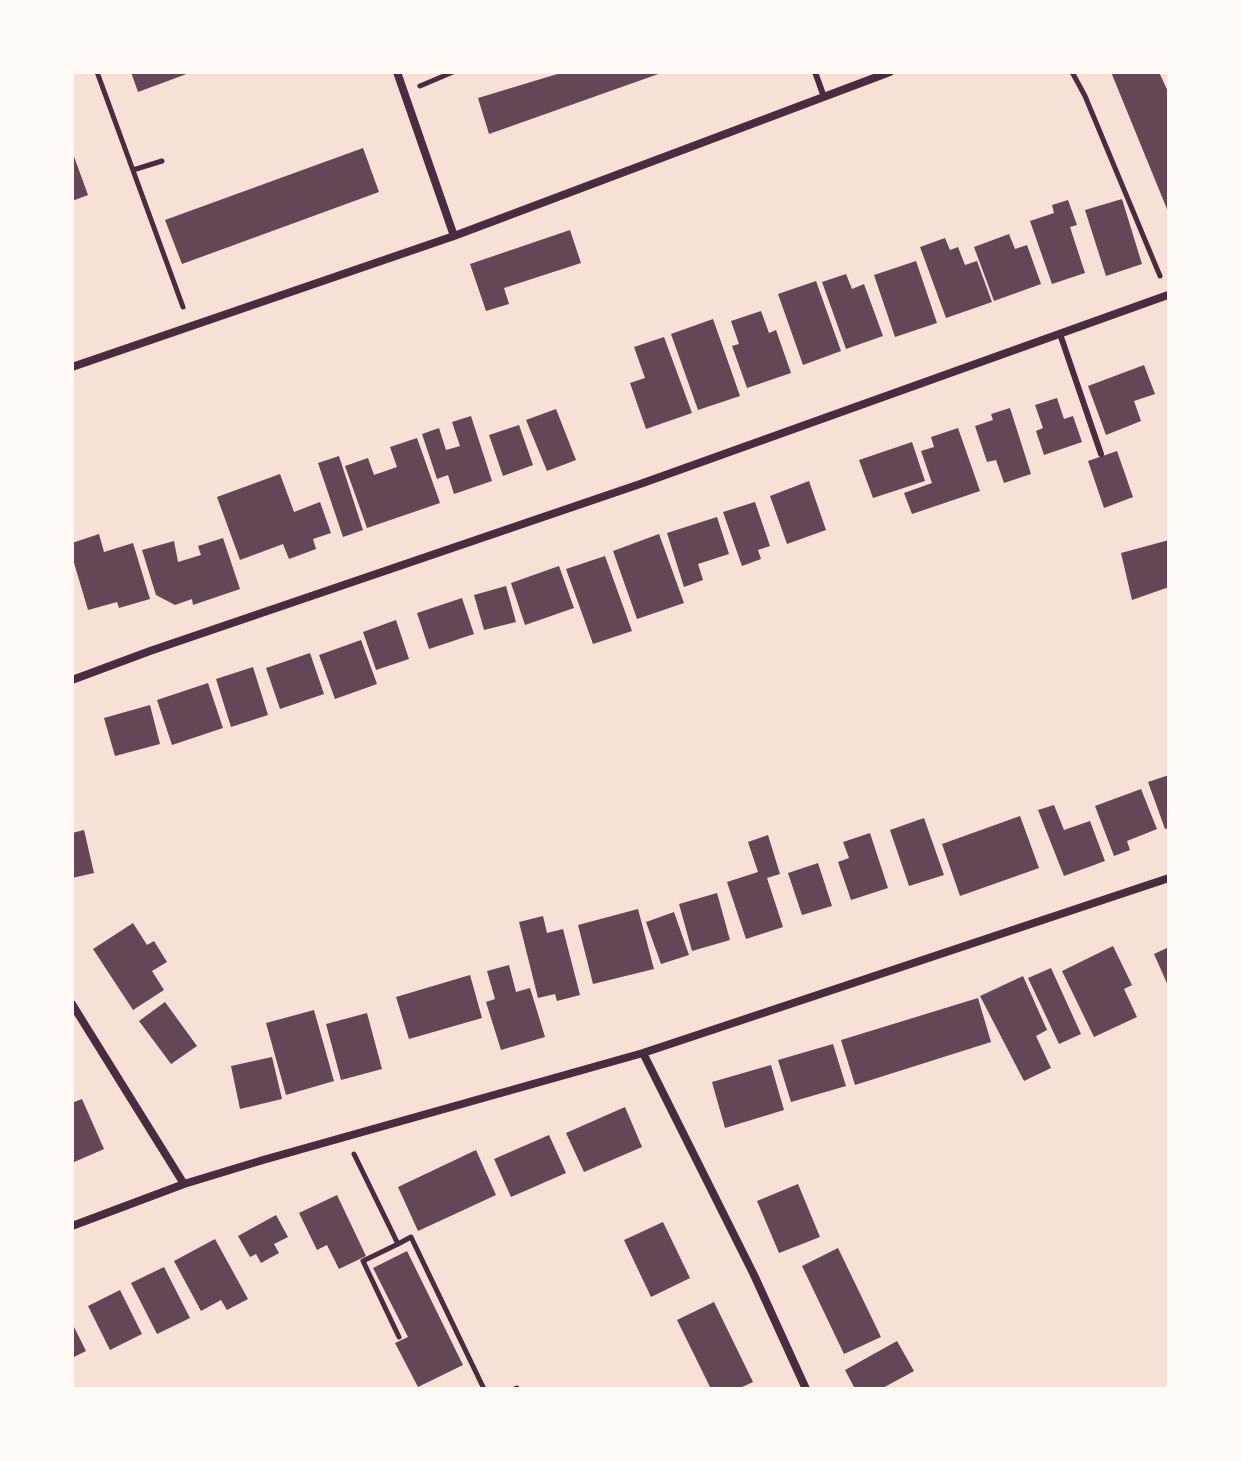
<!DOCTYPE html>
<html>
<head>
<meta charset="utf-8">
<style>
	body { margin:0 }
	#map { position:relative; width:1241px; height:1461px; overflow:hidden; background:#f7e1d7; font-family:"Crimson Pro",serif }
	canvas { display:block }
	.frame { position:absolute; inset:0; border:74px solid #fffaf5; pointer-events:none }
</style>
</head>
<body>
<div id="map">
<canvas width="1241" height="1461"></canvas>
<div class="frame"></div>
</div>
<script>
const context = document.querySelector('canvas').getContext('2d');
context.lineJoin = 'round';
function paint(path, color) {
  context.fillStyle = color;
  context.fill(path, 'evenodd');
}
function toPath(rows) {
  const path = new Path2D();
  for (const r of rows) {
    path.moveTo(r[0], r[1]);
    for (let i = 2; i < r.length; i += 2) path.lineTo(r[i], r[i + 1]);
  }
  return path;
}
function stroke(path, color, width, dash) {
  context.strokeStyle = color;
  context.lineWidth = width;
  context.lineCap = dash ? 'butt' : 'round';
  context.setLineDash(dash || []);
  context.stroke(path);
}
paint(toPath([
	[131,72,192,72,138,92],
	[564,72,664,72,489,134,478,98],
	[1111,72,1159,72,1169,94,1169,214],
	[363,148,379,192,182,264,165,220],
	[72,151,88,195,72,201],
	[1122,199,1142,264,1106,276,1085,210],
	[1068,200,1077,225,1070,227,1085,273,1052,284,1030,221,1054,213,1052,205],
	[570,230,581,263,504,288,509,304,486,311,470,264],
	[1009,234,1015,249,1027,245,1041,284,994,301,974,247],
	[945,238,950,250,958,247,965,265,977,261,992,302,946,318,920,247],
	[916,261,937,323,895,337,874,275],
	[846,274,852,289,864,284,883,336,846,349,822,282],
	[816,281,841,351,803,365,778,294],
	[761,311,769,333,776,330,791,373,747,388,732,346,739,344,731,321],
	[713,319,740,396,698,410,671,334],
	[664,337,692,413,646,429,630,383,645,378,634,347],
	[1144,365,1155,394,1134,401,1141,421,1106,435,1088,386],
	[1057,398,1064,419,1073,416,1082,442,1044,455,1036,431,1043,428,1035,405],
	[1010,408,1031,474,1004,483,996,460,987,462,975,426,993,420,991,414],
	[556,409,576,460,547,471,526,420],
	[471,416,492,481,454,494,448,475,437,479,422,434,439,428,446,450,460,446,452,422],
	[519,425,533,465,503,476,489,435],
	[958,428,980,491,912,514,904,493,932,483,921,451,934,447,931,437],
	[417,438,440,503,367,528,345,466,368,458,374,475,397,467,390,447],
	[912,442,925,481,873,498,859,460],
	[1117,451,1133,497,1104,508,1088,461],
	[339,456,363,530,343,537,318,463],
	[280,474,294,512,320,502,331,533,313,539,316,549,289,559,283,544,240,560,217,497],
	[809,481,826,530,787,544,770,496],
	[755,502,770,546,758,550,761,559,742,566,723,512],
	[717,517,729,554,698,564,703,580,684,587,667,533],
	[99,534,104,552,133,543,150,599,119,608,117,602,88,610,72,556,72,543],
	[659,534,684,603,637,619,613,551],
	[223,538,240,589,193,605,192,599,175,605,156,595,142,550,174,541,178,562,201,555,198,546],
	[1169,540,1169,587,1132,600,1121,553],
	[605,556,632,631,593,644,566,569],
	[559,566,574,608,525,625,511,583],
	[506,586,516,622,484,630,474,595],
	[462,598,474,634,429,649,417,613],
	[396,620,409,659,376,670,363,632],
	[361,640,377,684,335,699,319,655],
	[310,653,324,694,280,709,266,668],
	[253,667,268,715,231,727,216,679],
	[208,683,223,728,172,745,157,700],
	[150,705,160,744,115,756,104,718],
	[1169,775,1169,828,1165,829,1148,782],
	[1141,789,1157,829,1127,841,1130,850,1114,856,1095,806],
	[1054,805,1064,830,1090,821,1105,861,1064,876,1038,810],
	[1020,816,1039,868,960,896,942,844],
	[924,818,944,875,909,886,890,830],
	[84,830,94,873,72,878,72,833],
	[870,833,888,888,851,900,838,862,849,858,843,842],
	[768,835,780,874,767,878,783,927,746,939,727,882,758,872,748,842],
	[818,863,832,906,802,915,788,873],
	[717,893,730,940,692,951,679,904],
	[638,909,654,969,593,984,578,925],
	[674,912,689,955,661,964,646,922],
	[543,916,547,933,563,929,580,995,557,1001,555,994,538,998,519,922],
	[133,923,147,945,154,941,167,962,152,971,164,990,133,1010,93,949],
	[1113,946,1132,985,1124,989,1137,1017,1094,1037,1062,971],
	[1169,947,1169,988,1154,954],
	[509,965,516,992,530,988,545,1037,501,1050,486,1002,495,999,487,971],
	[1051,968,1081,1034,1059,1044,1028,978],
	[470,975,482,1018,409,1039,396,997],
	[1023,976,1047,1030,1036,1036,1051,1068,1024,1081,980,996],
	[978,998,991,1042,855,1085,841,1040],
	[165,1002,197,1046,171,1064,139,1021],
	[314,1010,334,1081,286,1095,266,1023],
	[367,1013,382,1069,341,1080,326,1024],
	[833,1044,846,1086,791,1102,778,1060],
	[272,1057,282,1099,240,1109,231,1066],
	[771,1065,784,1110,725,1128,712,1082],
	[82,1099,104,1149,72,1163,72,1103],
	[625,1107,642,1147,584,1172,566,1133],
	[549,1135,566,1173,511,1197,494,1159],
	[476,1150,496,1195,418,1231,398,1187],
	[798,1184,820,1237,779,1253,757,1201],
	[337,1195,366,1256,339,1269,327,1245,317,1250,299,1213],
	[276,1215,288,1237,274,1244,279,1253,261,1263,256,1254,250,1257,238,1236],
	[663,1222,690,1278,651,1297,624,1240],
	[215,1239,248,1299,227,1310,221,1300,201,1311,174,1261],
	[838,1248,881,1337,844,1354,802,1266],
	[407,1251,463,1365,418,1387,395,1343,408,1337,373,1268],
	[164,1267,190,1318,157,1334,131,1283],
	[120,1290,142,1334,110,1350,88,1306],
	[714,1302,753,1382,738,1389,711,1389,677,1320],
	[72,1323,86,1351,72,1358],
	[897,1341,914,1371,881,1389,855,1389,845,1370]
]), '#644757');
stroke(toPath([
	[97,72,183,307],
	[1072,72,1085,96,1160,276],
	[420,86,453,72],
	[133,170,162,161],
	[354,1154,398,1244,411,1237,484,1389],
	[398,1244,363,1261,399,1337],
	[514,1389,517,1388]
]), '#4a2c40', 5);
stroke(toPath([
	[815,72,824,97],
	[1060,334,1101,454]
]), '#4a2c40', 6);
stroke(toPath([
	[397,72,454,236],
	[72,367,454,236,890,72],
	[72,680,150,651,643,483,1168,295],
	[72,1004,184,1184],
	[643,1053,754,1275,806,1389],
	[72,1226,184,1184,263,1160,643,1053,1169,878]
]), '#4a2c40', 8);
</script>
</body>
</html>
